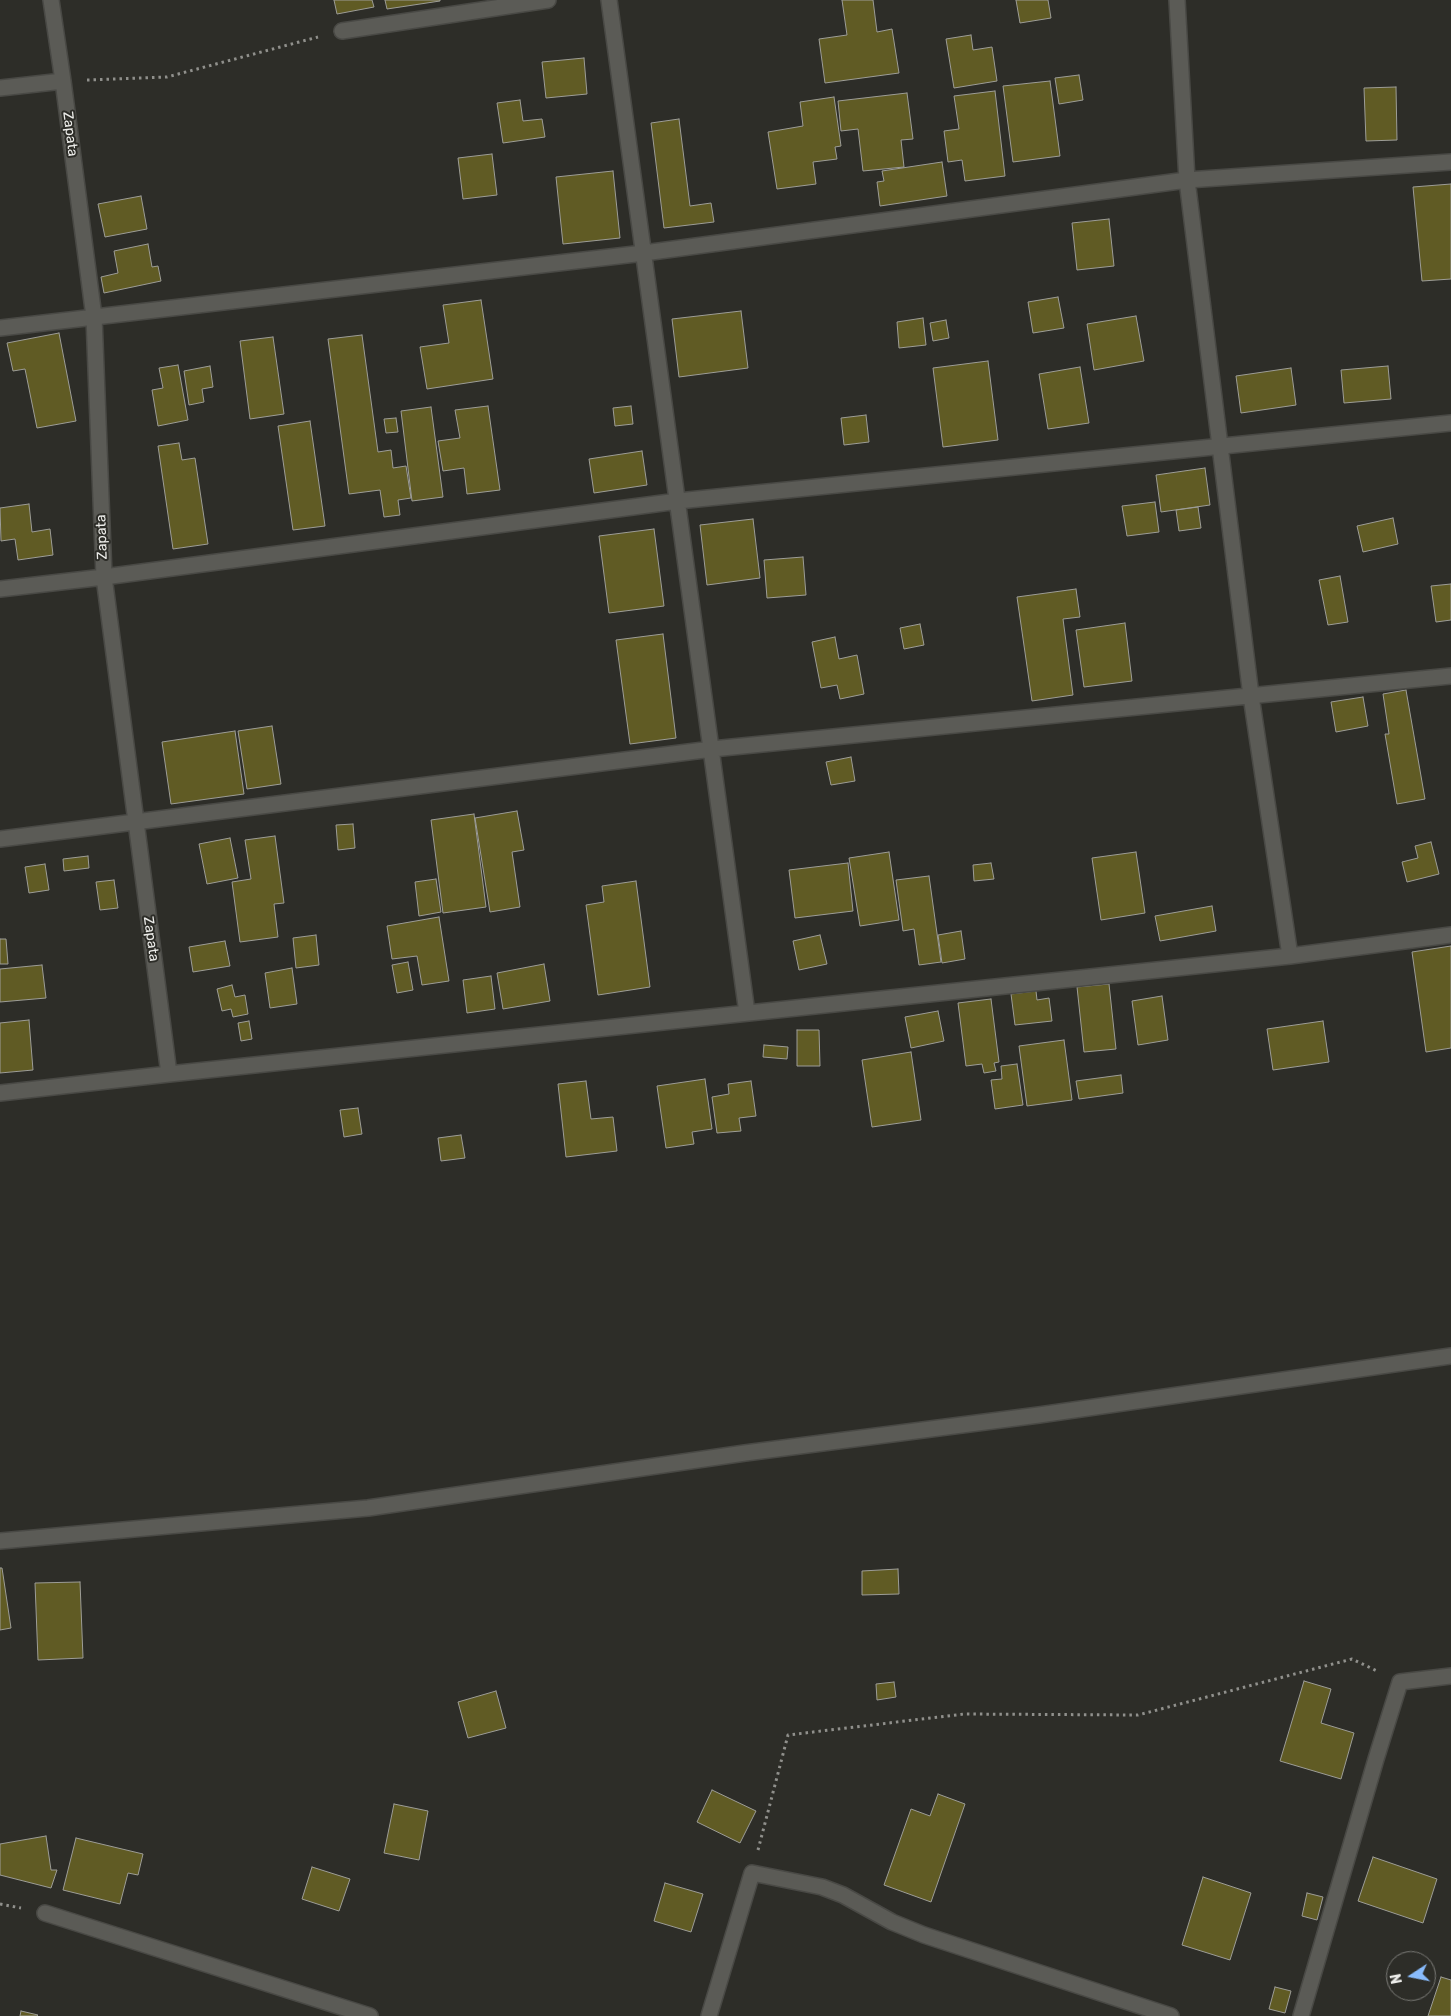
<!DOCTYPE html>
<html>
<head>
<meta charset="utf-8">
<style>
	body { margin:0 }
	#map { position:relative; width:1451px; height:2016px; overflow:hidden; background:#2d2d28; font-family:Rubik,sans-serif }
	canvas { display:block }
	.north { position:absolute; left:1386px; top:1951px; width:50px; height:50px; box-sizing:border-box; background:#2d2d28; border:1px solid #797975; border-radius:50%; rotate:259deg; font-size:14px; font-weight:700; line-height:20px; text-align:center; color:#ecece9 }
	.north::after { content:''; display:block; margin:auto; width:18px; height:22px; background:#88bbfc; clip-path:polygon(50% 0,100% 100%,50% 72%,0 100%) }
</style>
</head>
<body>
<div id="map">
<canvas width="1451" height="2016"></canvas>
<div class="north">N</div>
</div>
<script>
const context = document.querySelector('canvas').getContext('2d');
context.lineJoin = 'round';
function paint(path, color) {
  context.fillStyle = color;
  context.fill(path, 'evenodd');
}
function toPath(rows) {
  const path = new Path2D();
  for (const r of rows) {
    path.moveTo(r[0], r[1]);
    for (let i = 2; i < r.length; i += 2) path.lineTo(r[i], r[i + 1]);
  }
  return path;
}
function stroke(path, color, width, dash) {
  context.strokeStyle = color;
  context.lineWidth = width;
  context.lineCap = dash ? 'butt' : 'round';
  context.setLineDash(dash || []);
  context.stroke(path);
}
function label(font, color, halo, rows, align = 'center') {
  context.font = font + ' Rubik,sans-serif';
  context.lineWidth = 4;
  context.setLineDash([]);
  context.textBaseline = 'middle';
  context.strokeStyle = halo;
  context.fillStyle = color;
  for (const [text, x, y, turn = 0] of rows) {
    context.save();
    context.translate(x, y);
    context.rotate((+turn || 0) * Math.PI / 180);
    context.textAlign = isNaN(turn) ? turn : align;
    if (halo) context.strokeText(text, 0, 0);
    context.fillText(text, 0, 0);
    context.restore();
  }
}
const building = toPath([
	[334,0,372,0,374,7,337,14,334,0],
	[385,0,440,0,440,1,387,9,385,0],
	[842,0,873,0,877,32,892,29,899,73,825,83,819,39,847,35,842,0],
	[1016,0,1048,0,1051,18,1020,23,1016,0],
	[971,35,973,50,992,47,997,81,954,88,946,39,971,35],
	[584,58,587,94,546,98,542,62,584,58],
	[1079,75,1083,100,1059,104,1055,78,1079,75],
	[1050,81,1060,156,1013,162,1003,86,1050,81],
	[1396,87,1397,140,1366,141,1364,88,1396,87],
	[995,91,1005,176,965,181,962,160,948,162,944,131,959,129,954,96,995,91],
	[907,93,913,139,901,140,904,167,863,171,858,129,841,131,838,101,907,93],
	[834,97,841,146,835,147,837,159,813,162,816,184,777,189,768,132,803,126,800,102,834,97],
	[520,100,523,121,542,119,545,137,503,143,497,103,520,100],
	[679,119,690,206,711,203,714,222,664,228,651,123,679,119],
	[492,154,497,195,463,199,458,158,492,154],
	[942,162,947,196,880,206,877,182,884,181,882,171,942,162],
	[613,171,620,238,563,244,556,177,613,171],
	[1451,184,1451,279,1422,281,1413,187,1451,184],
	[141,196,147,229,105,237,98,204,141,196],
	[1109,219,1114,266,1077,270,1072,223,1109,219],
	[148,244,152,267,158,266,161,281,104,293,101,277,118,273,114,251,148,244],
	[1058,297,1064,328,1033,333,1028,302,1058,297],
	[481,300,493,379,427,389,420,347,449,343,443,305,481,300],
	[741,311,748,368,679,377,672,319,741,311],
	[1136,316,1144,361,1094,370,1087,324,1136,316],
	[923,318,926,345,899,348,897,322,923,318],
	[946,320,949,338,933,341,930,323,946,320],
	[59,333,76,421,37,428,25,369,13,371,7,343,59,333],
	[362,335,378,452,391,450,393,468,406,466,411,498,398,500,400,515,384,517,380,490,349,494,328,339,362,335],
	[273,337,284,414,250,419,240,341,273,337],
	[988,361,998,440,943,447,933,368,988,361],
	[178,365,188,420,158,426,152,390,163,388,159,368,178,365],
	[210,366,213,387,202,389,204,402,189,405,184,371,210,366],
	[1388,366,1391,399,1344,403,1341,370,1388,366],
	[1080,367,1089,423,1048,429,1039,374,1080,367],
	[1291,368,1296,405,1241,413,1236,376,1291,368],
	[488,406,500,490,467,494,464,468,443,471,438,441,460,438,455,410,488,406],
	[631,406,633,424,615,426,613,408,631,406],
	[431,407,443,497,412,501,401,411,431,407],
	[866,415,869,442,844,445,841,418,866,415],
	[396,418,398,432,386,433,384,419,396,418],
	[310,421,325,526,293,530,278,426,310,421],
	[179,443,182,460,195,458,208,544,173,549,158,446,179,443],
	[642,451,647,485,594,493,589,459,642,451],
	[1205,468,1210,505,1161,512,1156,475,1205,468],
	[1155,502,1159,532,1127,536,1122,506,1155,502],
	[29,504,32,532,50,529,53,555,18,560,15,539,1,541,0,508,29,504],
	[1198,507,1201,528,1179,531,1176,510,1198,507],
	[1393,518,1398,544,1363,552,1357,526,1393,518],
	[753,519,760,578,707,585,700,525,753,519],
	[654,529,664,606,609,613,599,536,654,529],
	[803,557,806,595,767,598,764,560,803,557],
	[1340,576,1348,622,1328,625,1319,580,1340,576],
	[1451,584,1451,620,1436,622,1431,586,1451,584],
	[1076,589,1080,617,1063,619,1073,695,1032,701,1017,597,1076,589],
	[1125,623,1132,681,1084,687,1076,630,1125,623],
	[920,624,924,645,904,649,900,628,920,624],
	[663,634,676,738,630,744,616,640,663,634],
	[835,637,839,659,857,655,864,694,840,699,837,685,821,688,812,642,835,637],
	[1406,690,1425,799,1397,804,1385,734,1389,734,1383,694,1406,690],
	[1363,697,1368,726,1336,732,1331,702,1363,697],
	[272,726,281,784,247,789,238,731,272,726],
	[235,731,244,794,171,804,162,742,235,731],
	[851,757,855,781,831,785,826,762,851,757],
	[517,811,524,850,512,852,520,907,490,912,475,818,517,811],
	[474,814,486,907,443,913,431,820,474,814],
	[353,824,355,848,338,850,336,825,353,824],
	[275,836,284,903,274,904,278,937,240,942,232,882,251,879,245,840,275,836],
	[230,838,238,878,207,884,199,844,230,838],
	[1431,842,1439,874,1407,882,1402,862,1418,858,1415,846,1431,842],
	[889,852,899,920,860,926,849,858,889,852],
	[1136,852,1145,913,1101,920,1092,858,1136,852],
	[88,856,89,868,64,871,63,859,88,856],
	[848,863,853,911,795,918,789,870,848,863],
	[991,863,994,879,974,881,973,865,991,863],
	[45,864,49,890,29,893,25,867,45,864],
	[929,876,941,962,919,965,914,929,903,931,896,880,929,876],
	[436,879,441,912,419,916,415,882,436,879],
	[114,880,118,908,100,910,96,882,114,880],
	[636,881,650,987,598,995,586,905,604,902,602,886,636,881],
	[1212,906,1216,931,1160,941,1155,916,1212,906],
	[439,917,449,981,422,985,417,956,392,959,387,926,439,917],
	[961,931,965,959,942,963,938,935,961,931],
	[316,935,319,965,296,968,293,938,316,935],
	[820,935,827,964,799,970,793,941,820,935],
	[0,939,6,939,8,964,0,964,0,939],
	[225,941,230,966,193,972,189,947,225,941],
	[1451,946,1451,1048,1426,1052,1412,952,1451,946],
	[408,962,413,990,397,993,392,965,408,962],
	[544,964,550,1001,503,1009,497,973,544,964],
	[42,965,46,998,0,1002,0,969,42,965],
	[292,968,297,1004,270,1008,265,973,292,968],
	[491,976,495,1009,467,1013,463,980,491,976],
	[1109,984,1116,1049,1084,1052,1077,987,1109,984],
	[232,985,235,997,245,995,248,1014,233,1017,231,1009,222,1011,217,989,232,985],
	[1036,991,1037,1000,1049,998,1052,1021,1015,1025,1011,994,1036,991],
	[1162,996,1168,1040,1138,1045,1132,1001,1162,996],
	[991,999,999,1062,994,1063,996,1071,984,1073,982,1064,966,1066,958,1003,991,999],
	[938,1011,944,1041,911,1048,905,1017,938,1011],
	[29,1020,33,1070,0,1073,0,1023,29,1020],
	[249,1021,252,1039,241,1041,238,1023,249,1021],
	[1323,1021,1329,1062,1273,1070,1267,1029,1323,1021],
	[797,1030,819,1030,820,1066,797,1066,797,1030],
	[1064,1040,1072,1100,1027,1106,1019,1046,1064,1040],
	[764,1045,788,1047,787,1059,763,1057,764,1045],
	[911,1052,921,1120,872,1127,862,1060,911,1052],
	[1017,1064,1023,1105,995,1109,991,1080,1002,1079,1001,1066,1017,1064],
	[1121,1075,1123,1093,1079,1099,1076,1081,1121,1075],
	[705,1079,712,1129,692,1132,694,1144,666,1148,657,1086,705,1079],
	[586,1081,591,1119,613,1117,617,1151,566,1157,558,1084,586,1081],
	[751,1081,756,1116,739,1118,741,1131,717,1133,712,1097,729,1094,728,1084,751,1081],
	[358,1108,362,1134,344,1137,340,1110,358,1108],
	[461,1135,465,1158,441,1161,438,1138,461,1135],
	[0,1568,2,1568,11,1628,0,1630,0,1568],
	[898,1569,899,1594,862,1595,862,1571,898,1569],
	[80,1582,83,1658,38,1660,35,1583,80,1582],
	[1304,1681,1331,1689,1321,1723,1354,1733,1341,1779,1280,1761,1304,1681],
	[894,1682,896,1697,877,1700,876,1684,894,1682],
	[496,1691,506,1728,468,1738,458,1702,496,1691],
	[712,1790,756,1811,740,1843,697,1822,712,1790],
	[938,1794,965,1804,931,1902,884,1885,911,1809,930,1816,938,1794],
	[394,1804,428,1811,419,1860,384,1853,394,1804],
	[46,1836,51,1870,57,1870,51,1888,0,1875,0,1844,46,1836],
	[76,1838,143,1854,138,1875,128,1873,120,1904,63,1890,76,1838],
	[1373,1857,1437,1879,1423,1923,1358,1901,1373,1857],
	[312,1867,350,1879,339,1911,302,1899,312,1867],
	[1203,1877,1251,1893,1230,1960,1182,1945,1203,1877],
	[665,1883,703,1894,691,1932,654,1921,665,1883],
	[1307,1893,1323,1897,1317,1920,1302,1916,1307,1893],
	[1441,1977,1451,1980,1451,2016,1428,2016,1441,1977],
	[1275,1987,1291,1991,1285,2013,1269,2009,1275,1987],
	[21,2011,38,2015,37,2016,20,2016,21,2011]
]);
paint(building, '#605b24');
stroke(building, '#9d9d97', 1);
const minor = toPath([
	[51,0,63,81,94,317,104,577,169,1074],
	[609,0,747,1013],
	[1177,0,1187,180,1251,696,1290,956],
	[342,31,548,0],
	[0,88,63,81],
	[0,328,644,253,1187,180,1451,162],
	[0,589,104,577,678,501,1451,423],
	[0,839,712,749,1451,676],
	[0,1093,169,1074,1290,956,1451,935],
	[0,1541,368,1508,745,1453,1039,1415,1451,1356],
	[45,1913,370,2016],
	[709,2016,752,1873,822,1887,843,1895,892,1922,924,1935,1171,2016],
	[1301,2016,1376,1759,1400,1682,1451,1676]
]);
stroke(minor, '#494945', 18);
stroke(toPath([
	[87,80,167,77,318,37],
	[758,1850,788,1735,964,1714,1138,1715,1352,1659,1377,1671],
	[0,1904,21,1908]
]), '#90908c', 3, [2.5, 4]);
stroke(minor, '#5b5b56', 15);
label('14px', '#ecece9', '#2d2d28', [
	["Zapata",70,134,83],
	["Zapata",102,537,-92],
	["Zapata",151,939,82]
]);
</script>
</body>
</html>
